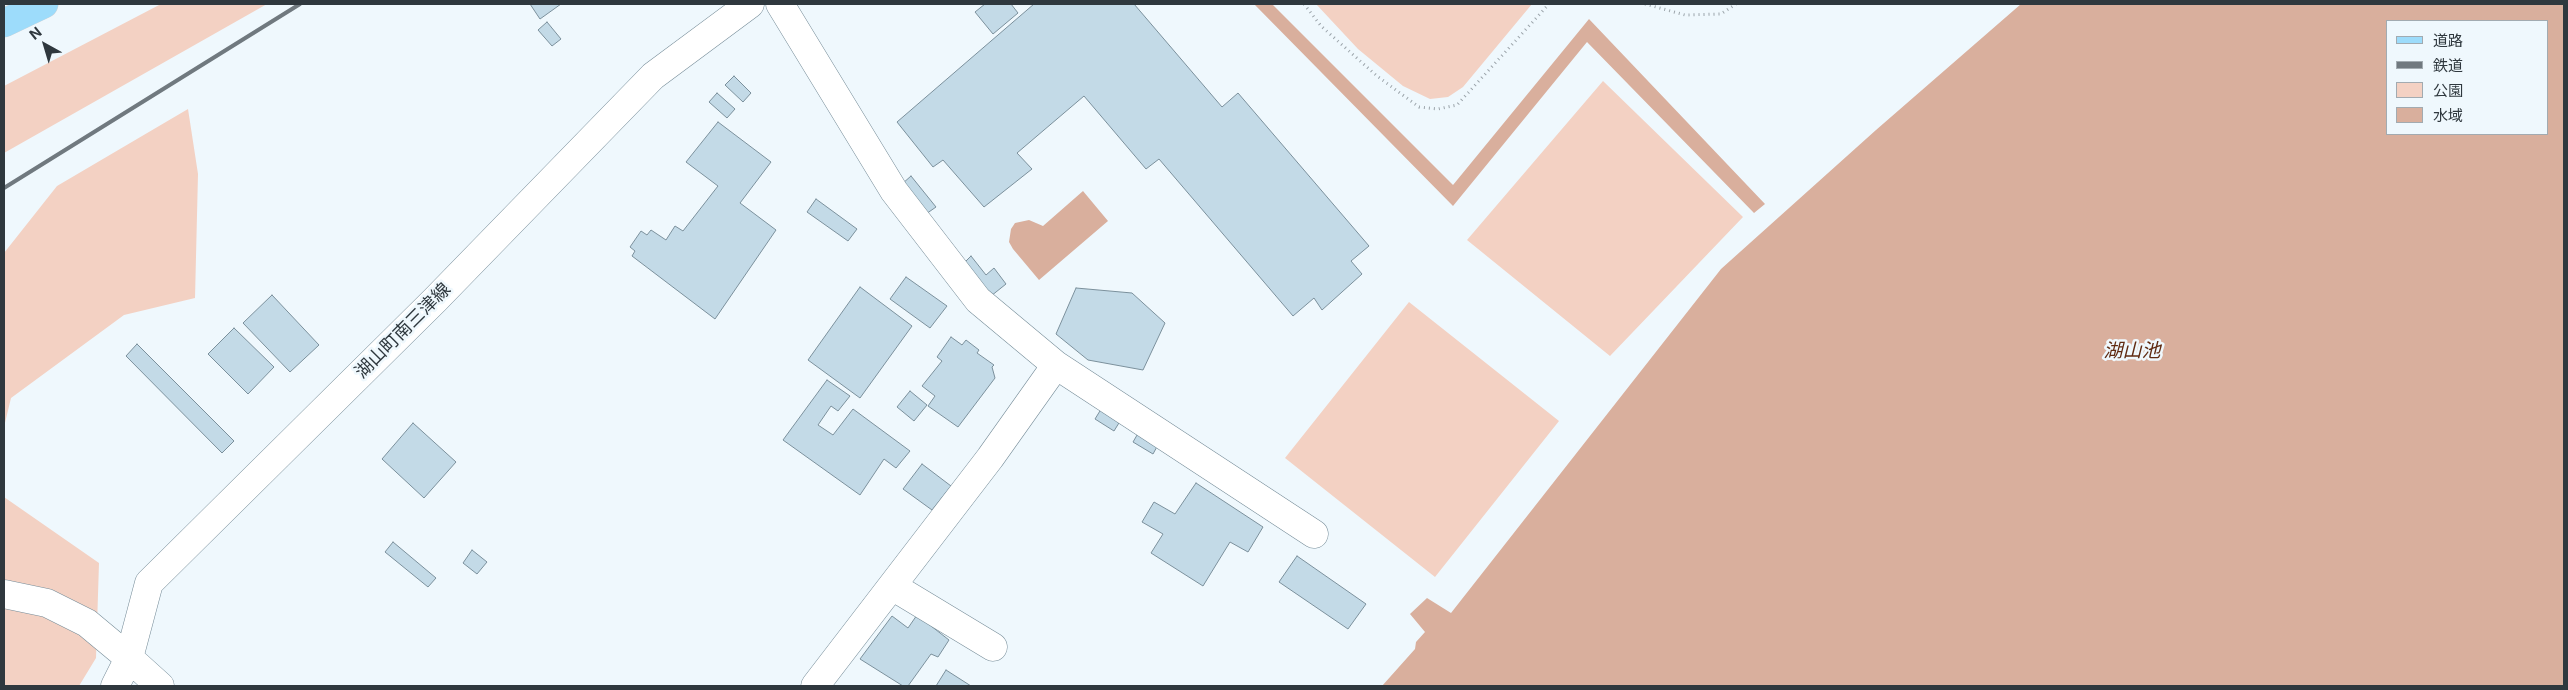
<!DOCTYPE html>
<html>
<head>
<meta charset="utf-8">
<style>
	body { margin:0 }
	#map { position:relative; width:2568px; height:690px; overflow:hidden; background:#eff8fd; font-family:Inter,"Noto Sans JP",sans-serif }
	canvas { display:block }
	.frame { position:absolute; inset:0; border:5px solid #2f383e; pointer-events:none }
	.legend { position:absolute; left:2386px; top:20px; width:162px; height:115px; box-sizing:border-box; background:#eff8fd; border:1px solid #a2abb1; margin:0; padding:6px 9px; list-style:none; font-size:15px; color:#2f383e }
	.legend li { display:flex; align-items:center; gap:10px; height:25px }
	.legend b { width:25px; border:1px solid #a2abb1 }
	.north { position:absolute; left:20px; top:20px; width:50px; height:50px; -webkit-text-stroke:4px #eff8fd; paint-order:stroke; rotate:321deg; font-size:14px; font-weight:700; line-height:20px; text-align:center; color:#2f383e }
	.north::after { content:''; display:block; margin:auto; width:18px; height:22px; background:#2f383e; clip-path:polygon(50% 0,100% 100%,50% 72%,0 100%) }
</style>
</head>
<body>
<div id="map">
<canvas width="2568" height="690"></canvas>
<div class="frame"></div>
<ul class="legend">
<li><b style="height:6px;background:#9ddcfb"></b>道路</li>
<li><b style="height:6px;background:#70797f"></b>鉄道</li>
<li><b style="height:14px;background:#f3d1c3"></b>公園</li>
<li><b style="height:14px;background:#d9af9d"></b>水域</li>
</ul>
<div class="north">N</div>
</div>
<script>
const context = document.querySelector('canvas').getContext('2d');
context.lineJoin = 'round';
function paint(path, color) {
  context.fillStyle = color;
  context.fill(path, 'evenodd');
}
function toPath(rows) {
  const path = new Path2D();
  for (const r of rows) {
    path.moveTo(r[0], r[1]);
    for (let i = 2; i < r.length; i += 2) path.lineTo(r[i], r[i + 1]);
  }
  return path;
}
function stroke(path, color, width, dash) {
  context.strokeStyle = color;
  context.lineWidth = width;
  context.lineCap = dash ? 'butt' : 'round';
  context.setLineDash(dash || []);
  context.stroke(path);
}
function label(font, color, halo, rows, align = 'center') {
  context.font = font + ' Inter,"Noto Sans JP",sans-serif';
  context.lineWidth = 5;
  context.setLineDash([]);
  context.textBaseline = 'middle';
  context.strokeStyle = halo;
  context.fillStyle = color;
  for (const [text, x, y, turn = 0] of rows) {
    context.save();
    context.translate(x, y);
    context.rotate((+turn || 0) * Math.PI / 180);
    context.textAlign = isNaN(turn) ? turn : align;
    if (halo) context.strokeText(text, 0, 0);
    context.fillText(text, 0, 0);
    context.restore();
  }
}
paint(toPath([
	[161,4,267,4,4,153,4,86],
	[1316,4,1532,4,1463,87,1448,97,1430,99,1403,86,1358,49],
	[1603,81,1743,217,1610,356,1467,240],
	[188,109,198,174,195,298,124,315,11,398,4,427,4,253,57,186],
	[1409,302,1559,421,1435,577,1285,458],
	[4,497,99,563,96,658,79,686,4,686]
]), '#f3d1c3');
paint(toPath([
	[1254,4,1272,4,1453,185,1589,19,1765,204,1754,213,1587,42,1453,206],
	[2021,4,2564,4,2564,686,1382,686,1415,649,1416,642,1425,632,1410,614,1427,598,1451,613,1721,269,1876,130],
	[2387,21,2547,21,2547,134,2387,134],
	[1083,191,1108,221,1039,280,1013,249,1009,242,1011,229,1015,223,1029,220,1043,226]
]), '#d9af9d');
const building = toPath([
	[530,4,561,4,540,19,530,4],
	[985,4,1011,4,1018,13,993,34,975,12,985,4],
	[1034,4,1134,4,1222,107,1238,93,1369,246,1351,261,1362,274,1322,310,1314,298,1293,316,1159,159,1146,169,1084,96,1017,153,1032,169,984,207,943,160,933,167,897,122,1034,4],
	[547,22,561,39,552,46,538,30,547,22],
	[734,76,751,93,743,102,725,85,734,76],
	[717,93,735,109,727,118,709,102,717,93],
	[718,122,771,162,740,203,776,230,715,319,632,256,635,251,630,247,641,231,647,235,651,230,666,240,675,226,683,231,718,186,686,162,718,122],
	[911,176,936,207,926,214,902,184,911,176],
	[816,199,857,229,848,241,807,212,816,199],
	[971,256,986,275,994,268,1006,284,991,296,963,264,971,256],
	[906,277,947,306,930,328,890,299,906,277],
	[860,287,912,326,860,398,808,360,860,287],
	[1076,288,1132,293,1165,323,1143,370,1088,360,1056,334,1076,288],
	[272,295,319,345,290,372,243,323,272,295],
	[234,328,274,367,248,394,208,354,234,328],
	[951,337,962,345,966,340,979,350,977,353,994,365,992,367,995,378,958,427,928,406,935,396,922,386,942,361,937,357,951,337],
	[137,344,234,441,222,453,126,356,137,344],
	[827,380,850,396,838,411,831,406,818,425,833,435,853,409,910,451,896,468,884,459,860,495,783,440,827,380],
	[910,391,927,405,914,421,897,407,910,391],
	[1103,406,1122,418,1114,431,1095,419,1103,406],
	[413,423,456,462,424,498,382,459,413,423],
	[1140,430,1159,443,1153,454,1133,442,1140,430],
	[922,464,951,486,932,510,903,489,922,464],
	[1196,483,1263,527,1248,552,1230,542,1203,586,1151,553,1163,534,1142,522,1154,502,1175,514,1196,483],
	[393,542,436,578,428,587,385,552,393,542],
	[472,550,487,562,477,574,463,563,472,550],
	[1297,556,1366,604,1348,629,1279,582,1297,556],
	[917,615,949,640,938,657,931,654,908,686,903,686,860,659,892,616,908,628,917,615],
	[946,670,971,686,936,686,946,670]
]);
paint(building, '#c3dae7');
stroke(building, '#7b909c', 1);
const minor = toPath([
	[780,4,894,191,978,300,1056,365,1314,534],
	[892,586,993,647],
	[4,594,47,603,87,623,129,658,115,686],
	[160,686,129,658,149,583,435,300,653,76,750,4],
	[815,686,990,458,1056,365]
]);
const major = toPath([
	[4,23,44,4]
]);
stroke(minor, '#768c98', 29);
stroke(major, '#d1d3d5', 29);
stroke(toPath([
	[1304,4,1321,26,1377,76,1419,107,1438,109,1457,105,1549,4],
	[1645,4,1685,15,1721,14,1736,4]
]), '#9ba4aa', 3, [1, 4]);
stroke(minor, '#fff', 28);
stroke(major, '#9ddcfb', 28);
stroke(toPath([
	[4,188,300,4]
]), '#70797f', 4);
label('18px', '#2f383e', '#eff8fd', [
	["湖山町南三津線",403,331,-45]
]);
label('italic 19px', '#602b12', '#eff8fd', [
	["湖山池",2132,351]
]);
</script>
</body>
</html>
